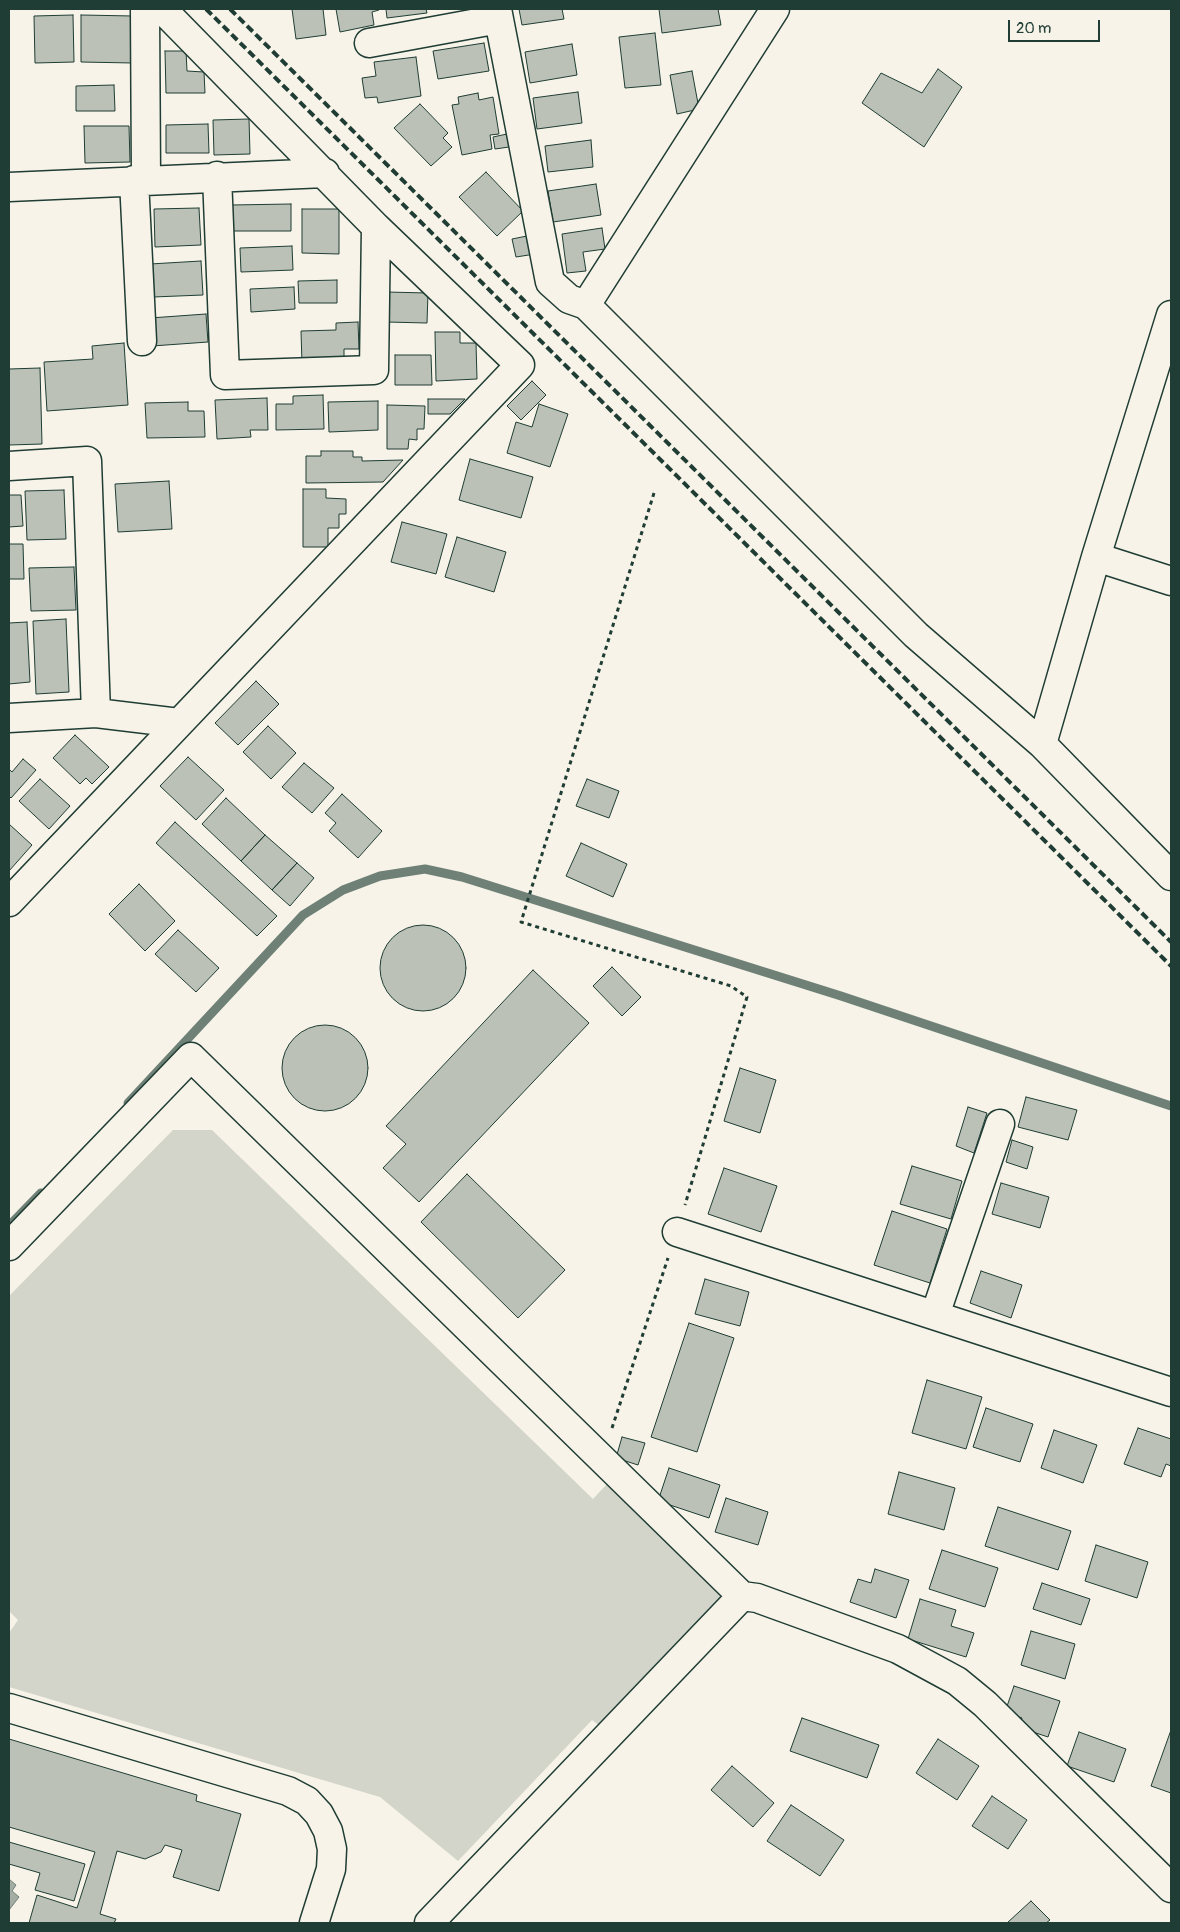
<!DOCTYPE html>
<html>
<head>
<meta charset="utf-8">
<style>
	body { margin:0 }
	#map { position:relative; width:1180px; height:1932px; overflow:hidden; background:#f7f3e8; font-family:Pangolin,sans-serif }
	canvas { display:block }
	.frame { position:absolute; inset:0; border:10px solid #1f3d34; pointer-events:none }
	.scale { position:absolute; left:1008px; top:20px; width:92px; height:22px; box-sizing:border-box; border:2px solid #1f3d34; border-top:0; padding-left:6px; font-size:15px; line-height:18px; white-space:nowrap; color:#1f3d34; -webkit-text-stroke:4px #f7f3e8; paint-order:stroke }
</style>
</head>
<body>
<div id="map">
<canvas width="1180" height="1932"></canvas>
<div class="frame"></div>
<div class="scale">20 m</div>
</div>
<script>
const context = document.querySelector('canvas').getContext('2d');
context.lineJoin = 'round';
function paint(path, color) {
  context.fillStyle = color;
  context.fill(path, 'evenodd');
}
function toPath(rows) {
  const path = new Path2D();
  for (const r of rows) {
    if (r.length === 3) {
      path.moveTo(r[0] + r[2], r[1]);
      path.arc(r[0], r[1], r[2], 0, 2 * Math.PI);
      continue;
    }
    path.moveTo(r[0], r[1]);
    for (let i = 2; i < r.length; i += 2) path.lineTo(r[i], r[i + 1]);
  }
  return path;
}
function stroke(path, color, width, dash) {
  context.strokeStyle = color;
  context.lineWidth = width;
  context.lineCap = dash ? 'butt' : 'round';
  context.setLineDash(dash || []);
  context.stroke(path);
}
paint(toPath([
	[173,1130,212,1130,593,1499,607,1484,720,1592,720,1604,601,1727,592,1720,458,1861,380,1797,9,1687,9,1633,18,1620,9,1611,9,1296]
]), '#d3d5ca');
const water = toPath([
	[9,1879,16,1885,12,1891,19,1897,9,1910,9,1879]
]);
paint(water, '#a4ada3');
stroke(water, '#6f8077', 1);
stroke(toPath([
	[128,1103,303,915,343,890,380,876,425,869,462,877,841,996,1171,1106],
	[9,1226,41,1193]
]), '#6f8077', 9);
const building = toPath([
	[292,9,323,9,326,35,296,39,292,9],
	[336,9,379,9,379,10,372,12,374,25,340,32,336,9],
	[386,9,426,9,427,13,387,18,386,9],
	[519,9,562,9,564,19,522,25,519,9],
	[659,9,718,9,721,25,662,33,659,9],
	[73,15,74,62,35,63,34,16,73,15],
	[81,15,133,16,133,63,81,62,81,15],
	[655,33,661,85,625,88,619,37,655,33],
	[484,43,489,71,438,79,433,51,484,43],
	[572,44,577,75,530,83,525,52,572,44],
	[165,51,186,51,187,71,204,72,205,93,166,93,165,51],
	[416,57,421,96,378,103,377,97,365,98,362,78,376,76,374,62,416,57],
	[938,69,962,87,924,147,862,103,881,73,922,93,938,69],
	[692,71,699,109,677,114,670,75,692,71],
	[114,85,115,111,76,111,76,86,114,85],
	[578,92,582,123,537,129,533,98,578,92],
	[478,93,479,100,493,97,499,134,490,135,492,149,462,155,452,105,459,104,458,97,478,93],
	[420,104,448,133,443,138,452,147,431,166,394,128,420,104],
	[249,119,250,154,214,155,213,120,249,119],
	[208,124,209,153,166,153,166,125,208,124],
	[84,126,129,126,130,162,85,163,84,126],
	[507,134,509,147,495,149,493,137,507,134],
	[591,140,593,167,548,172,545,146,591,140],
	[486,172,523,211,497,236,459,197,486,172],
	[596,184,601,215,553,222,548,191,596,184],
	[291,204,291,231,232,231,231,205,291,204],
	[199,208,201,245,155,247,154,209,199,208],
	[302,209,339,209,339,254,302,253,302,209],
	[602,228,605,249,583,252,586,271,567,273,562,234,602,228],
	[532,235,535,254,516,257,512,239,532,235],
	[292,246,293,270,241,272,240,248,292,246],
	[201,261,203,295,153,297,150,264,201,261],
	[337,280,337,303,299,303,298,281,337,280],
	[294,287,295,309,251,312,250,289,294,287],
	[386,292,428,293,427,323,386,322,386,292],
	[206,314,208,342,152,346,150,318,206,314],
	[358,322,359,349,344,349,344,362,302,364,301,331,336,330,336,323,358,322],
	[435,332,460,332,460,343,476,343,477,379,436,381,435,332],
	[124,343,128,405,47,411,44,362,93,359,92,346,124,343],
	[395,355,431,355,432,385,395,385,395,355],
	[40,368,42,444,9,445,9,369,40,368],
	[532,381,546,395,521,420,507,406,532,381],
	[323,395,324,429,276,430,276,404,293,404,293,396,323,395],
	[267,398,268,430,250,430,251,437,217,439,215,400,267,398],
	[428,399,465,399,450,414,428,414,428,399],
	[378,401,378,430,329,432,328,402,378,401],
	[188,402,188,411,204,411,205,437,147,438,145,403,188,402],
	[539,404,568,414,550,467,507,453,516,422,532,427,539,404],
	[387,405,425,406,424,429,417,429,417,440,409,439,408,449,387,449,387,405],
	[321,451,353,451,353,457,362,457,362,461,403,460,383,482,306,483,306,456,321,456,321,451],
	[470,459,533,477,521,518,459,500,470,459],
	[169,481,172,529,118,532,115,484,169,481],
	[303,489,326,489,326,498,346,499,346,514,339,514,339,528,328,528,328,547,303,547,303,489],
	[64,490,66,539,27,540,25,491,64,490],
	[9,495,21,495,23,526,9,527,9,495],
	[402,522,447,534,436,574,391,562,402,522],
	[457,537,506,552,494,592,445,577,457,537],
	[9,544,23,544,24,579,9,579,9,544],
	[74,567,76,610,31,611,29,568,74,567],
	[66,619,69,692,36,694,33,621,66,619],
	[27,622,30,682,9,684,9,623,27,622],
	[256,681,279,704,238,745,215,723,256,681],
	[268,726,296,753,271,779,243,752,268,726],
	[75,735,109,767,92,784,86,778,80,784,53,758,75,735],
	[188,757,224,790,196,820,160,786,188,757],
	[23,759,36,770,11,798,9,796,9,769,12,772,23,759],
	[304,763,334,788,312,813,282,787,304,763],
	[40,779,70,806,49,829,19,801,40,779],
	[587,779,619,791,609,818,576,806,587,779],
	[342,794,382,831,358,858,329,831,336,823,325,813,342,794],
	[226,798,265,835,241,861,202,824,226,798],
	[175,822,277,916,257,936,156,843,175,822],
	[9,824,32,845,9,871,9,824],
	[265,835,297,863,272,890,241,861,265,835],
	[581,843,627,864,613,897,566,876,581,843],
	[297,863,314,878,290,906,272,890,297,863],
	[139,884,175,921,145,951,109,914,139,884],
	[423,968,43],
	[178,930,219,968,196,992,155,954,178,930],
	[612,967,641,997,622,1016,593,986,612,967],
	[533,970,589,1023,419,1202,383,1168,406,1144,386,1126,533,970],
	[325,1068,43],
	[740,1068,776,1080,760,1133,724,1121,740,1068],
	[1026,1097,1077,1110,1068,1140,1018,1127,1026,1097],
	[968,1107,987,1113,974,1153,956,1146,968,1107],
	[1012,1140,1033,1147,1027,1169,1006,1162,1012,1140],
	[912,1166,962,1181,951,1219,900,1204,912,1166],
	[724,1168,777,1186,761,1232,708,1214,724,1168],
	[467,1174,565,1270,518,1318,421,1222,467,1174],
	[1001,1183,1049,1197,1040,1228,992,1214,1001,1183],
	[892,1211,947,1229,930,1283,874,1265,892,1211],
	[981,1271,1022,1285,1011,1318,970,1303,981,1271],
	[705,1279,749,1292,740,1326,695,1314,705,1279],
	[689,1323,734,1338,697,1452,651,1437,689,1323],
	[927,1380,982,1397,966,1449,912,1433,927,1380],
	[986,1408,1033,1424,1020,1462,973,1447,986,1408],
	[1138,1428,1171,1439,1171,1466,1166,1464,1161,1477,1124,1464,1138,1428],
	[1054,1430,1097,1445,1083,1483,1041,1468,1054,1430],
	[622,1437,645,1443,638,1465,616,1458,622,1437],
	[669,1468,720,1485,709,1518,658,1501,669,1468],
	[899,1472,955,1488,944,1530,888,1514,899,1472],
	[726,1498,768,1512,758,1545,715,1532,726,1498],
	[998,1507,1071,1531,1058,1570,985,1546,998,1507],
	[1096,1545,1148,1562,1137,1598,1085,1581,1096,1545],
	[942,1550,998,1568,985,1607,929,1589,942,1550],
	[875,1569,909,1580,896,1618,850,1602,858,1579,871,1583,875,1569],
	[1042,1583,1090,1599,1081,1625,1033,1609,1042,1583],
	[920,1599,956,1610,951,1626,974,1633,966,1657,908,1639,920,1599],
	[1031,1631,1075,1644,1065,1679,1021,1665,1031,1631],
	[1014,1686,1060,1701,1048,1737,1018,1727,1022,1718,1005,1712,1014,1686],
	[802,1718,879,1745,867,1778,790,1751,802,1718],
	[1171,1730,1171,1793,1151,1786,1171,1730],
	[1079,1732,1126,1749,1114,1782,1067,1766,1079,1732],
	[9,1739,197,1795,196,1801,241,1814,219,1891,173,1877,182,1850,165,1845,161,1852,145,1859,117,1851,100,1914,116,1919,114,1923,29,1923,37,1895,77,1908,95,1852,9,1827,9,1739],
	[938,1739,979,1766,957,1800,916,1773,938,1739],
	[732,1766,774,1803,753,1827,711,1790,732,1766],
	[992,1796,1027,1820,1008,1849,972,1826,992,1796],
	[791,1805,844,1840,820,1876,767,1841,791,1805],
	[9,1842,85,1864,74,1901,35,1890,40,1873,9,1864,9,1842],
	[1031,1901,1050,1920,1046,1923,1007,1923,1031,1901]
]);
paint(building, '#bbc1b6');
stroke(building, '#1f3d34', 1);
const minor = toPath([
	[145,9,146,180],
	[497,9,550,282,569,299,586,305],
	[775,9,586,305,916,635,1042,744,1171,876],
	[369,43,499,19],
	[217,176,225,375,374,370,376,227],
	[134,180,142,341],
	[9,187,325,173],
	[9,466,87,461,96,713],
	[1096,557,1171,581],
	[9,718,96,713,179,723],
	[1042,744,1096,557,1171,315],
	[9,902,520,365,376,227,162,9],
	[677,1232,1171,1392],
	[9,1246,191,1057,742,1596,757,1598,898,1649,957,1681,985,1704,1171,1888],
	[935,1315,1000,1124],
	[9,1708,288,1791,307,1801,319,1814,328,1831,332,1849,331,1869,314,1923],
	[429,1923,742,1596]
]);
stroke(minor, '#1f3d34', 31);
stroke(toPath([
	[654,493,521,922,731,986,747,997,685,1205],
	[612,1428,668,1258]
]), '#1f3d34', 3, [4, 4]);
stroke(minor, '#f7f3e8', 28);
stroke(toPath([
	[206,9,1171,966],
	[230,9,1171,942]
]), '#1f3d34', 4, [8, 4]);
</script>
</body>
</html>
